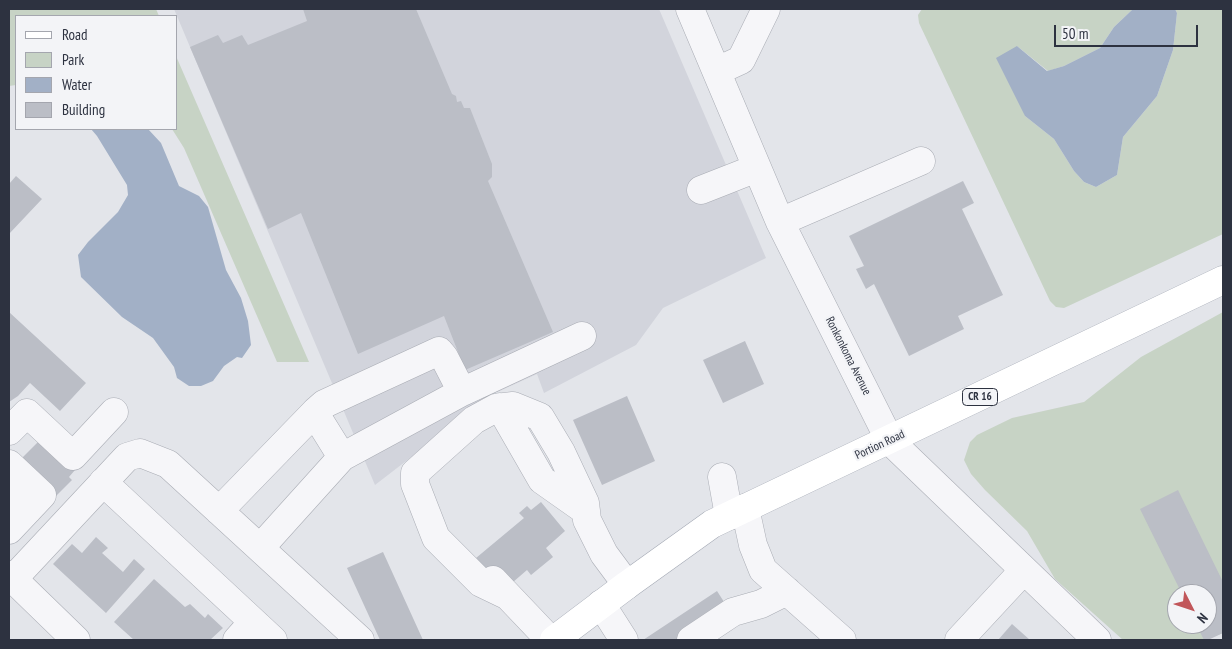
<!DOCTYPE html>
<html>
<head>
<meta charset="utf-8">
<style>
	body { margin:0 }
	#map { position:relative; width:1232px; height:649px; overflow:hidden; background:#e3e5ea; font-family:"PT Sans Narrow",sans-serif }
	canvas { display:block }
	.frame { position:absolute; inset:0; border:10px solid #2d3240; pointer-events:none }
	.legend { position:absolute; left:15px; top:15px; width:162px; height:115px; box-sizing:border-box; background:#f3f4f7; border:1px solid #a4a6ae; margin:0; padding:6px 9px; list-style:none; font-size:15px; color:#2d3240 }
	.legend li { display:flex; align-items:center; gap:10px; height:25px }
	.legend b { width:25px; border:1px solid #a4a6ae }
	.north { position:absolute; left:1167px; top:584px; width:50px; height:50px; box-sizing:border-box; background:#f3f4f7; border:1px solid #a4a6ae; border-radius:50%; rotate:131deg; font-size:14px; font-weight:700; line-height:20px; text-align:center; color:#2d3240 }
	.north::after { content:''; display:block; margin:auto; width:18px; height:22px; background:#c1565a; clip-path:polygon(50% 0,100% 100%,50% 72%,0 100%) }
	.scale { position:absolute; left:1054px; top:25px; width:144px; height:22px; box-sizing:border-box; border:2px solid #2d3240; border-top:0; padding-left:6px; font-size:15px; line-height:18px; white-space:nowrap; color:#2d3240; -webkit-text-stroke:4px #f3f4f7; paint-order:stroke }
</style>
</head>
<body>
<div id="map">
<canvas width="1232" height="649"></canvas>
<div class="frame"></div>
<ul class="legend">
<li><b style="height:6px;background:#fff"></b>Road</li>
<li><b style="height:14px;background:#c7d3c5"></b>Park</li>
<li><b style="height:14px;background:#a2b0c6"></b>Water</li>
<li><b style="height:14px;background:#bbbec6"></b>Building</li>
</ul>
<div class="north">N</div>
<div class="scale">50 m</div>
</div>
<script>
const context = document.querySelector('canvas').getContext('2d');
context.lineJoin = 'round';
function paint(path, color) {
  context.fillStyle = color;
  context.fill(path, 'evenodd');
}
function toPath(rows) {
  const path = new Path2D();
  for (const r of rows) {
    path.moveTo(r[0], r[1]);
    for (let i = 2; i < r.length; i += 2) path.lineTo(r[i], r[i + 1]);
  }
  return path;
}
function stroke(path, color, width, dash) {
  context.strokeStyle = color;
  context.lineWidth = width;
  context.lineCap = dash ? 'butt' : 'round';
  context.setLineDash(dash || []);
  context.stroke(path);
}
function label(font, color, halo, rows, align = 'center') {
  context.font = font + ' "PT Sans Narrow",sans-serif';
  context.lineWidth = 4.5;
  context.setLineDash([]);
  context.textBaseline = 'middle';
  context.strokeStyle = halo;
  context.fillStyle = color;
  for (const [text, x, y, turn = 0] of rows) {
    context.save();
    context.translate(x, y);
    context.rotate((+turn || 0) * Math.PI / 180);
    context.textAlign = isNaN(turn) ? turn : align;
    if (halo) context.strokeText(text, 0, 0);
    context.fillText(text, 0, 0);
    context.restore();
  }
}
paint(toPath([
	[174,9,659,9,766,258,663,308,636,345,544,393,537,374,493,394,375,485]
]), '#d2d4dc');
paint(toPath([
	[9,9,156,9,159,16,16,16,16,85,9,86],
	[922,9,1133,9,1114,27,1100,48,1064,66,1048,71,1017,46,1025,116,1054,139,1074,171,1084,182,1096,187,1117,175,1123,137,1157,96,1173,50,1177,13,1175,9,1223,9,1223,234,1064,308,1056,307,1050,301,919,23,918,15],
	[176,56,309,362,277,362,184,148,172,129,176,129],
	[1223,312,1223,633,1204,640,1123,640,1055,579,1027,531,985,490,971,474,964,460,970,442,977,435,1012,418,1084,402,1141,357],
	[1177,594,1207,594,1207,624,1177,624]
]), '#c7d3c5');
paint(toPath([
	[1133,9,1175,9,1177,13,1173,50,1157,96,1123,137,1117,175,1096,187,1084,182,1074,171,1054,139,1025,116,996,58,1017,46,1047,71,1064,66,1100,48,1114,27],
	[91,129,148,129,161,143,179,186,199,196,208,207,226,270,241,298,248,321,251,345,242,358,237,357,224,366,213,381,201,386,189,386,177,378,174,367,153,338,122,317,81,277,78,255,88,242,118,212,128,195,127,185,97,136]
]), '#a2b0c6');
paint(toPath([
	[303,9,416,9,452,94,456,96,457,102,461,101,464,108,470,108,492,164,492,177,488,181,553,332,465,370,444,316,358,354,301,213,268,229,190,47,218,35,223,43,242,35,248,45,307,21],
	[16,176,42,199,9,234,9,184],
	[963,181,974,203,962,209,1003,295,958,316,964,329,909,356,874,284,866,289,856,269,864,266,849,236],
	[9,312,86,383,60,411,30,383,18,396,9,402],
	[745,341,764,384,723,403,703,360],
	[627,396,655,461,602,485,573,420],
	[42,438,75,470,69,477,72,480,54,498,17,463],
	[1178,490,1223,582,1223,633,1208,640,1204,640,1196,624,1207,624,1207,594,1182,594,1140,509],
	[541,502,565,531,546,548,553,557,531,575,527,570,505,589,458,573,524,518,519,513,527,506,531,510],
	[96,537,108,548,102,553,123,572,134,559,145,569,106,613,53,564,72,544,82,553],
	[383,552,423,640,380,640,347,568],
	[154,579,185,607,190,604,205,618,208,614,223,628,210,640,134,640,114,622],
	[717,591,728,608,680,640,643,640],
	[1012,624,1030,640,998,640]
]), '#bbbec6');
const minor = toPath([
	[690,9,780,222,890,441,1097,640],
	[717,71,741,60,766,9],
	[701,190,757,168],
	[780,222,921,161],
	[500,407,542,480,586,511],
	[9,431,27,413,73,456,114,412],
	[342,457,319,420,316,411,324,404,439,351,444,357,462,392],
	[9,464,42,495,9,530],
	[722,477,729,516],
	[103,482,273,640],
	[9,493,28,510],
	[745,508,753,545,763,570,842,640],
	[219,511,316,411],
	[260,548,342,457,462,392,582,336],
	[9,575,76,640],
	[13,579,127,457,140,453,168,464,360,640],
	[493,580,550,640],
	[506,595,481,583,436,538,415,484,415,473,474,420,496,408,513,406,540,417,561,452,585,503,587,520,604,554,627,585],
	[601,604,624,640],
	[237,640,253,622],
	[691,640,733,612,761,604,787,591],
	[959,640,1024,570]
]);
const major = toPath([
	[554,640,627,585,712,524,1223,280]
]);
stroke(minor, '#a9acb4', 29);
stroke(major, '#a4a9b4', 29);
stroke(minor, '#f6f6f9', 28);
stroke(major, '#fff', 28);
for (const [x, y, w] of [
	[980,397,35]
]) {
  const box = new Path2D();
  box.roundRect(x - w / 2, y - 8.5, w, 17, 4);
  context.fillStyle = '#f3f4f7';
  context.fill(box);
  stroke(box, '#2d3240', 1);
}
label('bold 11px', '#2d3240', null, [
	["CR 16",980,397]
]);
label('12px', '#2d3240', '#f3f4f7', [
	["Ronkonkoma Avenue",848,356,63],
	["Portion Road",880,445,-25]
]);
</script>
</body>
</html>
